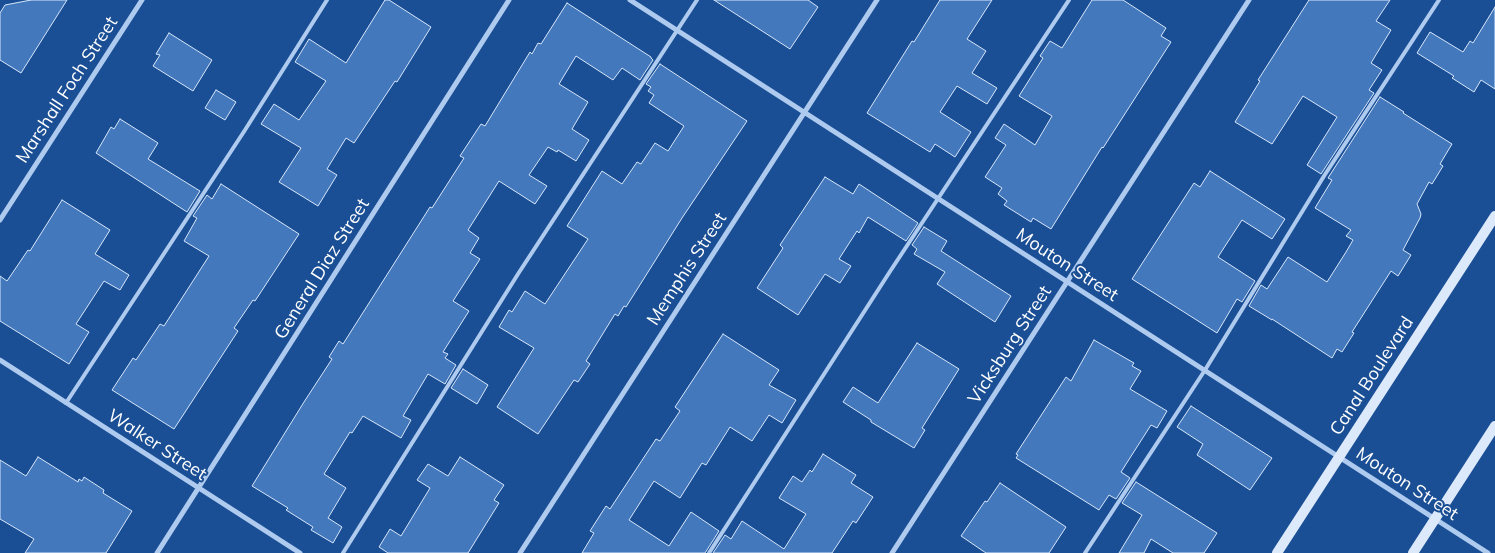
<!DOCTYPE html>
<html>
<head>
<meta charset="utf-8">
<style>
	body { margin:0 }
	canvas { display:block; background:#1b4f95 }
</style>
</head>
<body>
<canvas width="1495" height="553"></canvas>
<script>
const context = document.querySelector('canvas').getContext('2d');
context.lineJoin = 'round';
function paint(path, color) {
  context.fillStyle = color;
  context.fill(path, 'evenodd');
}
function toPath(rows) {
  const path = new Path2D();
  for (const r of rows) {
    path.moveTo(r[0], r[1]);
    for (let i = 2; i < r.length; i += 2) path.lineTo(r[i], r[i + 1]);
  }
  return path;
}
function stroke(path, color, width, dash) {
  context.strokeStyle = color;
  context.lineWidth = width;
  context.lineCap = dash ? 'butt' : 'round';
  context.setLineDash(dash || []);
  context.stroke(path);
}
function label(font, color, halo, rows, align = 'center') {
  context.font = font + ' Mulish,sans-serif';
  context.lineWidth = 4;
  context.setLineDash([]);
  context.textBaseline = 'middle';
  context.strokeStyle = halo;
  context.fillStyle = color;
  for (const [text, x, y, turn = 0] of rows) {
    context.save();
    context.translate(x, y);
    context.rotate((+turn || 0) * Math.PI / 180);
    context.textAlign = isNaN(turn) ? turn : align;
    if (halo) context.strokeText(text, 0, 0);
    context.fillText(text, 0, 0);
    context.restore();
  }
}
const building = toPath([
	[31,0,67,0,21,73,0,60,0,13,5,5,31,0],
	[385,0,389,0,431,27,397,82,395,81,354,143,346,138,327,169,337,175,318,206,279,182,301,148,261,124,274,104,299,120,326,81,295,62,309,39,346,63,385,0],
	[714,0,808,0,818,7,790,49,714,0],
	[940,0,992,0,967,39,986,51,972,73,997,88,987,104,957,86,940,112,971,132,955,157,935,144,930,152,867,113,912,41,914,42,940,0],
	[1092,0,1123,0,1166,28,1161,36,1171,42,1103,148,1102,147,1051,229,1033,218,1031,222,1004,205,1007,201,998,194,1002,188,985,177,1006,145,995,138,1004,124,1035,145,1052,116,1019,96,1043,58,1040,56,1050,41,1062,48,1092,0],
	[1309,0,1390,0,1376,21,1391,30,1371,63,1382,70,1369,90,1374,93,1321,174,1307,165,1337,117,1303,96,1272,144,1235,122,1260,81,1258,80,1309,0],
	[567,3,651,57,651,58,653,60,640,80,622,68,613,80,576,56,559,84,588,102,572,129,589,140,576,161,558,150,557,152,548,147,529,175,547,186,535,204,499,181,468,230,479,238,470,253,480,259,453,301,469,311,443,352,448,354,445,358,456,365,445,384,428,374,403,416,411,420,401,438,363,416,352,433,350,432,324,474,346,488,328,518,342,527,333,543,311,530,313,527,286,510,288,508,252,486,304,402,332,359,329,357,339,341,343,344,430,207,432,208,464,158,460,156,481,124,485,126,530,52,532,54,538,43,541,44,567,3],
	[1495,7,1495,89,1481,80,1474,92,1452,78,1454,76,1417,53,1430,32,1463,52,1470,41,1473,43,1495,7],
	[169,33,212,60,193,91,153,66,160,55,156,54,169,33],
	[660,64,747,121,682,218,626,307,624,306,618,316,615,314,586,361,590,364,578,382,574,380,538,434,497,407,534,348,499,327,509,310,512,312,525,291,545,304,588,239,567,226,602,171,622,184,637,162,641,164,655,143,668,151,684,126,649,103,654,95,648,91,651,87,646,84,660,64],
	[216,90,236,102,225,120,205,108,216,90],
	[1380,97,1404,112,1403,113,1452,144,1440,164,1443,166,1432,184,1429,182,1417,204,1421,214,1420,218,1403,250,1411,255,1398,276,1391,271,1352,332,1354,333,1342,352,1337,349,1332,358,1272,319,1272,320,1249,306,1261,285,1267,289,1288,257,1327,282,1346,252,1353,240,1346,236,1351,230,1315,208,1332,180,1328,178,1380,97],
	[120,119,158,143,148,159,200,191,187,212,96,153,111,127,114,129,120,119],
	[1210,171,1285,219,1272,239,1242,220,1218,257,1255,281,1242,302,1237,299,1217,333,1132,279,1194,183,1200,187,1210,171],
	[825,177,853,194,859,184,918,223,906,241,868,217,859,233,857,231,839,259,851,266,840,283,825,274,798,315,757,288,783,248,780,245,825,177],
	[221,184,299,234,255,301,253,300,234,328,238,331,174,429,112,390,133,358,136,360,160,324,164,326,209,256,184,241,197,218,193,216,207,195,212,199,221,184],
	[62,200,110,230,95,254,129,275,120,290,104,281,76,324,89,332,69,364,0,321,0,276,7,281,28,250,30,251,62,200],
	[924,227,947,241,941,251,1011,296,995,322,937,284,945,272,914,254,917,249,912,245,924,227],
	[723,334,779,370,769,385,796,400,782,423,769,415,752,441,730,427,706,465,702,463,680,498,654,481,629,520,669,546,691,512,719,531,705,553,582,553,594,533,590,531,606,506,610,509,656,439,660,441,680,411,675,407,723,334],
	[1094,340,1134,363,1132,366,1141,371,1130,389,1167,411,1157,428,1151,425,1121,472,1130,478,1116,499,1109,495,1099,510,1016,458,1018,455,1016,454,1066,377,1071,381,1094,340],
	[917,343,959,369,922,428,925,430,914,448,871,422,871,420,843,402,853,387,878,403,917,343],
	[463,369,488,385,477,404,451,388,463,369],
	[1191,406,1272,458,1250,490,1197,455,1203,444,1177,427,1191,406],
	[823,454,856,475,851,483,873,497,856,523,853,521,832,553,713,553,725,535,731,539,742,521,784,549,806,514,779,498,793,476,802,482,810,470,812,472,823,454],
	[38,457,78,482,79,479,82,481,84,477,104,490,103,493,132,511,106,553,25,553,34,539,0,519,0,460,26,476,38,457],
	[460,457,504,485,494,500,499,503,468,553,388,553,379,547,390,529,401,536,430,488,417,480,428,464,448,476,460,457],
	[1136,482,1217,533,1204,553,1173,553,1151,539,1144,553,1119,553,1142,515,1122,503,1136,482],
	[1000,483,1066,527,1049,553,986,553,961,536,985,501,987,502,1000,483]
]);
paint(building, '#4478bc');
stroke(building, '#d5e6fb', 1);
stroke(toPath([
	[66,403,245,130,327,0],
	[343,553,518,274,697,0],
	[709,553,889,273,1069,0],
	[1085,553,1205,370,1324,176,1439,0]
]), '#aecbef', 4);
stroke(toPath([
	[630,0,1488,553],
	[0,220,142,0],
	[0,360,300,553],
	[157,553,509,0],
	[520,553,877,0],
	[892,553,1249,0]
]), '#aecbef', 5);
stroke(toPath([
	[1277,553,1495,216],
	[1413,553,1495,426]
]), '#dce9fb', 10);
label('18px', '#fff', '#1b4f95', [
	["Marshall Foch Street",67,90,-57],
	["Mouton Street",1067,265,33],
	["General Diaz Street",322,269,-58],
	["Memphis Street",687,269,-57],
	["Vicksburg Street",1010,345,-57],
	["Canal Boulevard",1372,376,-57],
	["Walker Street",157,445,33],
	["Mouton Street",1407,484,33]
]);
</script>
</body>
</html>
